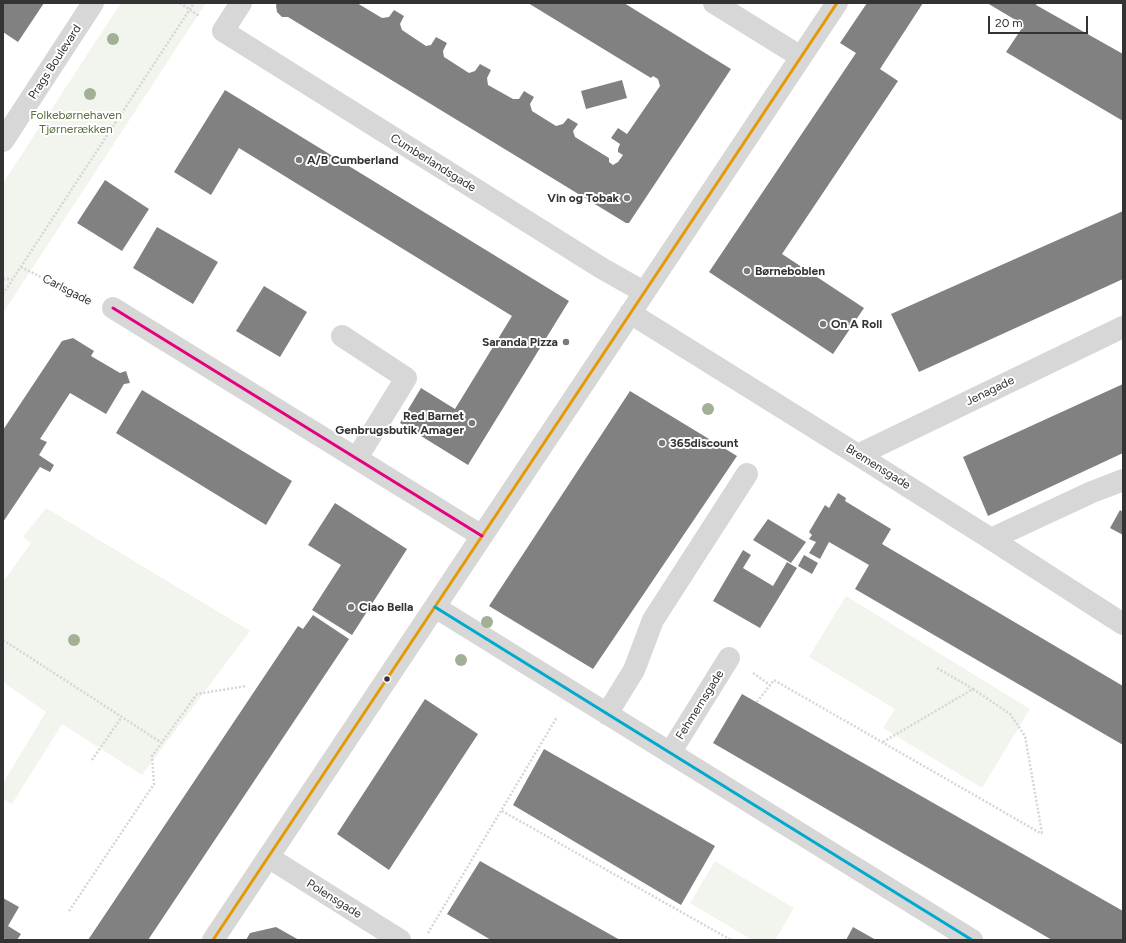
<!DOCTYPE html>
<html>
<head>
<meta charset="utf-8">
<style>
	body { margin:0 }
	#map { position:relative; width:1126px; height:943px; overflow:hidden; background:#fff; font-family:Figtree,sans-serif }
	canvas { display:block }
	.frame { position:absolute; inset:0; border:4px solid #333; pointer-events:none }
	.scale { position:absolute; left:988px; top:16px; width:100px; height:18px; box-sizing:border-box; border:2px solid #333; border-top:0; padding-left:5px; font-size:12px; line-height:14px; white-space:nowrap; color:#333; -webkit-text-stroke:3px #fff; paint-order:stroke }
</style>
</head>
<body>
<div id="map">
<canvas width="1126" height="943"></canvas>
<div class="frame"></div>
<div class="scale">20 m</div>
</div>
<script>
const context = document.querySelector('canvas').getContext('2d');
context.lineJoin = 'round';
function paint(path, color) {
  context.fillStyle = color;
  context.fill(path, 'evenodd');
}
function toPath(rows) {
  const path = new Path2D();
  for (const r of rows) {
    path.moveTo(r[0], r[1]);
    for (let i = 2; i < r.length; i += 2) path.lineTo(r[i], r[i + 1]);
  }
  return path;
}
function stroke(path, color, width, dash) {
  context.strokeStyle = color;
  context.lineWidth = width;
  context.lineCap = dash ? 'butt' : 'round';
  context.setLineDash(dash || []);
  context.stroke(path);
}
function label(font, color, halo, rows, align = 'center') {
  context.font = font + ' Figtree,sans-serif';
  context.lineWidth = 4;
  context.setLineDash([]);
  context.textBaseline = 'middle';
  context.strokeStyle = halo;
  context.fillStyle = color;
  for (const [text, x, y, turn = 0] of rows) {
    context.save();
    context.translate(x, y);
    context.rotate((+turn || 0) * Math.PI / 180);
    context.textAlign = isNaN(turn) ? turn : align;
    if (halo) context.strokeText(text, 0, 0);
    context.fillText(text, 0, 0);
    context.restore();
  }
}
paint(toPath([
	[121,3,206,3,3,313,3,183],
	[46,508,250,631,142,775,62,724,12,804,3,799,3,783,46,712,3,682,3,582,31,543,23,537],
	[846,596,1030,709,982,788,883,728,895,709,809,657],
	[715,861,794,908,775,940,752,940,690,903]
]), '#f1f5ed');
paint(toPath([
	[3,3,44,3,18,42,3,32],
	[277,3,357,3,382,18,389,17,394,10,404,16,400,24,402,30,426,46,431,45,436,37,447,43,443,51,444,57,469,73,475,71,480,64,491,70,487,78,488,85,513,99,519,99,524,91,534,97,530,104,532,111,556,126,563,124,568,118,578,124,573,131,575,137,609,158,609,162,613,165,618,162,623,155,618,152,618,149,620,144,611,138,618,128,627,134,660,86,658,79,653,76,651,78,528,3,624,3,731,69,629,223,626,223,288,17,282,17,277,12,276,5],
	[867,3,923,3,880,69,898,81,782,254,864,308,833,354,709,272,856,53,840,43],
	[987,3,1037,3,1036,5,1123,54,1123,121,1006,52,1024,25],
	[622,80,627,98,586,109,581,91],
	[225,90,569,301,468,465,400,423,421,388,455,409,512,316,239,148,211,195,174,172],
	[105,180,149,209,122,251,77,223],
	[1123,211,1123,279,919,372,891,314],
	[157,227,218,262,193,304,133,268],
	[264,286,307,312,280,357,236,331],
	[73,338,94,351,91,356,120,373,126,371,130,383,124,384,106,414,70,393,40,439,47,442,39,455,54,465,50,472,40,467,3,522,3,430,62,341],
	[1123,384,1123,453,988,516,963,457],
	[142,390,292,481,266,525,116,433],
	[630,391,737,456,593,669,489,606],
	[838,493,846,498,845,501,891,529,882,544,1123,686,1123,745,855,589,869,565,829,542,820,559,809,553,816,542,809,539,812,535,809,532,825,505,829,508],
	[335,503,407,549,352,635,312,610,341,565,308,545],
	[1120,510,1123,512,1123,535,1110,528],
	[768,519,806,542,791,563,753,540],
	[743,550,751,555,743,568,773,586,787,562,797,568,760,628,713,601],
	[804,555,818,563,812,574,798,566],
	[313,615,349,639,148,940,88,940,298,626,303,629],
	[742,694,1123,911,1123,940,1052,940,713,743],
	[425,699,478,734,389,870,337,834],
	[544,749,715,846,681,905,513,805],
	[480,861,620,940,491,940,447,914],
	[3,898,19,907,8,926,21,934,17,940,7,940,3,938],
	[276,927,299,940,246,940,250,933],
	[853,927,876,940,846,940]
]), '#818181');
stroke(toPath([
	[180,3,199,16],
	[21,267,86,300],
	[3,279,12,279],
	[3,294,194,3],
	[3,640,162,743],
	[753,673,770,685],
	[973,689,1010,714,1025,736,1042,833],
	[757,702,774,680,1042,834],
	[883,742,973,689,937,668],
	[92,760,121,718],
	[502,811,731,940],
	[69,911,154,784,152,756,197,694,246,686],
	[428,933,557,717]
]), '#d6d6d6', 2.5, [2, 2]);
stroke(toPath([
	[241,3,223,31,603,269,644,292],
	[714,3,801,57],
	[3,141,93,3],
	[113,308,482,536],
	[630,313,858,455,991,539,1123,624],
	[342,336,406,378,357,458],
	[858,455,1123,327],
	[991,539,1092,492,1123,480],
	[435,607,972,940],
	[607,714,634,670,653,620,747,474],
	[670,753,729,658],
	[268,857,400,940],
	[213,940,837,3]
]), '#d7d7d7', 22);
stroke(toPath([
	[213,940,837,3]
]), '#e39a05', 3);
stroke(toPath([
	[113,308,482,536]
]), '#e5007d', 3);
stroke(toPath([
	[435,607,972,940]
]), '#00a9ce', 3);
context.fillStyle = '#a2b095';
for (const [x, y] of [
	[113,39],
	[90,94],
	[708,409],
	[487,622],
	[74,640],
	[461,660]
]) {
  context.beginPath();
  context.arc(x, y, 6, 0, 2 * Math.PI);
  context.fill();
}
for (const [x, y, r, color] of [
	[299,160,4,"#7a7a7a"],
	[627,198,4,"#7a7a7a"],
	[747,271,4,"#7a7a7a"],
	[823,324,4,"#7a7a7a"],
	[566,342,4,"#7a7a7a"],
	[472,423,4,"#7a7a7a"],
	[662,443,4,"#7a7a7a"],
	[351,607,4,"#7a7a7a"],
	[387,679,3.5,"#333"]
]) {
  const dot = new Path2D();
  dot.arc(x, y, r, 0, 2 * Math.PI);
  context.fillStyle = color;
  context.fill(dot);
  stroke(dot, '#fff', 1.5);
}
label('12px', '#333', '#fff', [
	["Prags Boulevard",55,62,-57],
	["Cumberlandsgade",433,163,32],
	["Carlsgade",67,290,27],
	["Jenagade",990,391,-26],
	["Bremensgade",878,467,32],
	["Fehmernsgade",700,705,-58],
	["Polensgade",334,899,32]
]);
label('12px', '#56703f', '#fff', [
	["Folkebørnehaven",76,115],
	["Tjørnerækken",76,129]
]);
label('bold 12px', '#333', '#fff', [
	["A/B Cumberland",307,160],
	["Vin og Tobak",619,198,"right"],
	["Børneboblen",755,271],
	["On A Roll",831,324],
	["Saranda Pizza",558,342,"right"],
	["Red Barnet",464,416,"right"],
	["Genbrugsbutik Amager",464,430,"right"],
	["365discount",670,443],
	["Ciao Bella",359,607]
], 'left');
</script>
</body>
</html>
